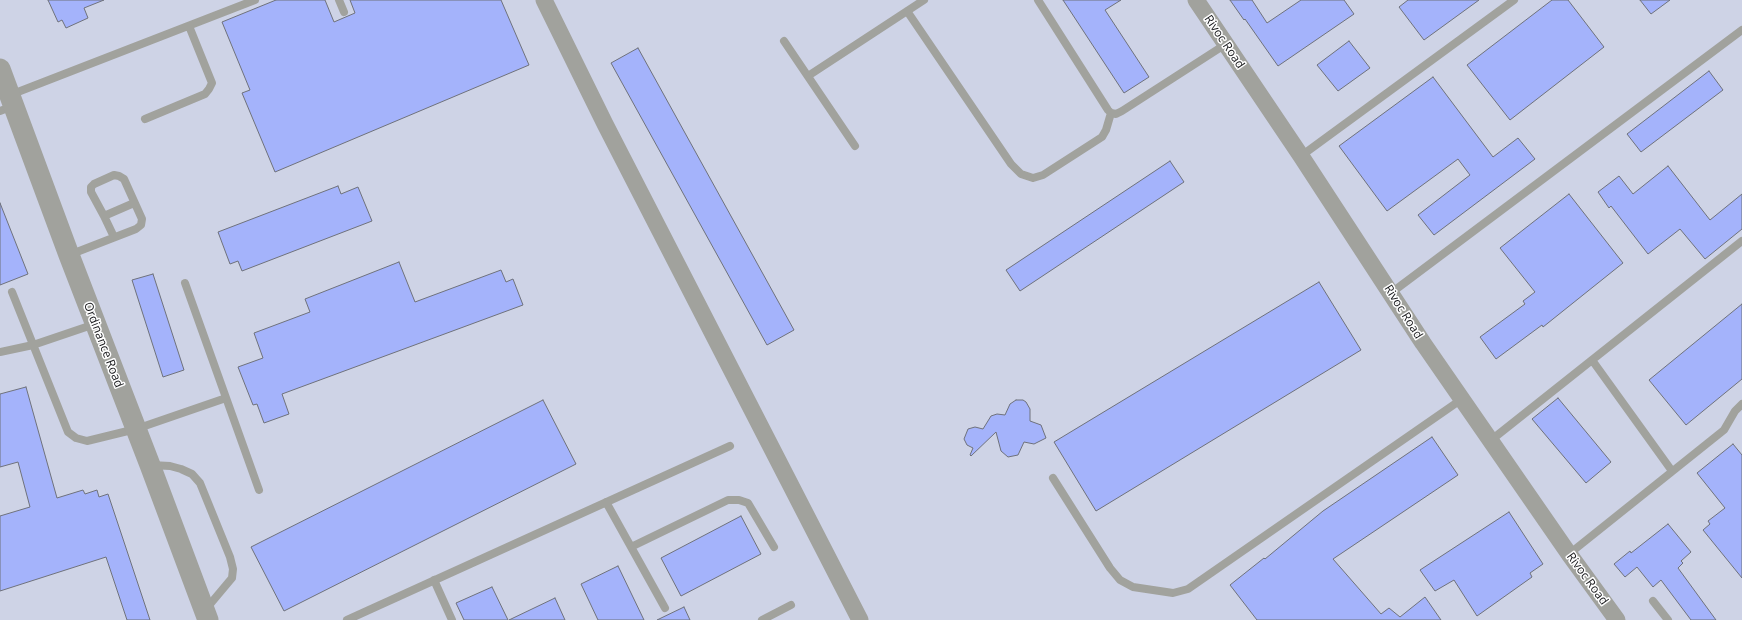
<!DOCTYPE html>
<html>
<head>
<meta charset="utf-8">
<style>
	body { margin:0 }
	canvas { display:block; background:#dbdeea }
</style>
</head>
<body>
<canvas width="1742" height="620"></canvas>
<script>
const context = document.querySelector('canvas').getContext('2d');
context.lineJoin = 'round';
function paint(path, color) {
  context.fillStyle = color;
  context.fill(path, 'evenodd');
}
function toPath(rows) {
  const path = new Path2D();
  for (const r of rows) {
    path.moveTo(r[0], r[1]);
    for (let i = 2; i < r.length; i += 2) path.lineTo(r[i], r[i + 1]);
  }
  return path;
}
function stroke(path, color, width, dash) {
  context.strokeStyle = color;
  context.lineWidth = width;
  context.lineCap = dash ? 'butt' : 'round';
  context.setLineDash(dash || []);
  context.stroke(path);
}
function label(font, color, halo, rows, align = 'center') {
  context.font = font + ' "Open Sans",sans-serif';
  context.lineWidth = 3;
  context.setLineDash([]);
  context.textBaseline = 'middle';
  context.strokeStyle = halo;
  context.fillStyle = color;
  for (const [text, x, y, turn = 0] of rows) {
    context.save();
    context.translate(x, y);
    context.rotate((+turn || 0) * Math.PI / 180);
    context.textAlign = isNaN(turn) ? turn : align;
    if (halo) context.strokeText(text, 0, 0);
    context.fillText(text, 0, 0);
    context.restore();
  }
}
paint(toPath([
	[0,0,1742,0,1742,620,0,620]
]), '#ced3e6');
const building = toPath([
	[48,0,104,0,84,8,88,18,66,28,62,20,58,22,48,0],
	[276,0,325,0,334,22,355,13,350,0,501,0,529,65,275,172,242,93,250,90,222,22,276,0],
	[1063,0,1121,0,1105,10,1149,77,1124,93,1063,0],
	[1230,0,1252,0,1267,23,1301,0,1344,0,1354,14,1278,66,1245,19,1244,20,1230,0],
	[1408,0,1479,0,1424,40,1399,7,1408,0],
	[1552,0,1568,0,1604,47,1510,120,1467,65,1552,0],
	[1640,0,1670,0,1651,14,1640,0],
	[1349,41,1370,68,1338,91,1317,65,1349,41],
	[638,48,794,330,767,345,611,63,638,48],
	[1709,71,1723,90,1641,152,1627,134,1709,71],
	[1433,77,1493,157,1518,138,1535,159,1434,235,1418,215,1470,175,1458,159,1387,211,1339,146,1433,77],
	[1170,161,1184,182,1020,291,1006,270,1170,161],
	[1668,166,1710,220,1742,194,1742,229,1705,259,1680,229,1648,254,1611,206,1609,208,1598,192,1619,176,1633,194,1668,166],
	[338,186,341,194,358,187,372,221,242,271,238,261,230,264,218,232,338,186],
	[1569,194,1623,263,1543,327,1542,325,1496,359,1480,337,1525,304,1523,301,1535,292,1500,248,1569,194],
	[0,203,28,274,0,285,0,203],
	[399,262,415,302,501,270,506,282,513,279,523,305,282,394,289,414,264,423,257,404,253,405,238,367,263,358,254,333,310,312,305,299,399,262],
	[153,274,184,370,163,377,132,280,153,274],
	[1319,282,1361,350,1096,511,1054,442,1319,282],
	[1742,304,1742,379,1686,425,1649,380,1742,304],
	[26,387,57,498,83,490,85,494,97,490,99,497,108,494,150,620,127,620,106,557,0,591,0,516,30,507,18,462,0,467,0,394,26,387],
	[1558,398,1611,462,1586,483,1532,419,1558,398],
	[543,400,576,464,284,611,251,547,543,400],
	[1016,400,1023,400,1026,402,1030,409,1030,421,1041,425,1046,438,1034,444,1024,442,1018,455,1008,457,1001,451,996,432,971,456,970,455,973,448,967,445,964,439,968,429,975,427,983,429,991,416,997,414,1005,415,1010,404,1016,400],
	[1432,437,1458,475,1333,559,1381,614,1389,608,1400,617,1425,597,1441,620,1257,620,1230,585,1264,558,1265,559,1323,511,1432,437],
	[1733,444,1742,455,1742,578,1703,530,1710,524,1708,521,1725,508,1697,473,1733,444],
	[1509,512,1543,564,1530,573,1532,577,1477,616,1454,580,1435,591,1420,570,1509,512],
	[741,516,761,554,681,596,661,558,741,516],
	[1668,524,1691,552,1681,561,1683,563,1678,568,1716,620,1691,620,1661,580,1653,587,1637,567,1625,577,1614,564,1630,551,1631,553,1668,524],
	[618,566,644,620,598,620,581,584,618,566],
	[492,587,508,620,464,620,456,603,492,587],
	[555,598,565,620,509,620,555,598],
	[684,607,690,620,657,620,684,607]
]);
paint(building, '#a4b3fb');
stroke(building, '#6f727c', 1);
stroke(toPath([
	[339,0,344,12],
	[1038,0,1108,110,1111,113,1116,114,1122,111,1226,44],
	[907,11,1011,164,1021,174,1033,178,1043,175,1102,137,1106,130,1111,113],
	[784,41,855,146],
	[808,76,924,0],
	[10,95,255,0],
	[0,111,13,106],
	[145,119,205,94,209,89,212,83,189,26],
	[1301,156,1514,0],
	[114,237,104,216,134,203],
	[69,255,136,229,141,225,142,219,124,179,119,176,114,175,94,184,91,187,91,192,104,216],
	[185,283,259,490],
	[12,292,68,432,76,438,87,441,136,429,226,398],
	[1391,293,1742,30],
	[0,352,33,345,95,324],
	[1592,360,1672,471],
	[1490,441,1742,241],
	[151,465,170,466,181,469,192,474,200,483,230,557,233,569,232,578,206,609],
	[1053,478,1110,568,1120,580,1133,587,1173,593,1188,589,1462,399],
	[606,502,665,608],
	[631,547,728,500,739,500,748,503,774,547],
	[1569,554,1724,430,1735,411,1742,404],
	[434,580,452,620],
	[1653,601,1668,620],
	[347,620,730,446],
	[762,620,791,605]
]), '#a1a29d', 8);
stroke(toPath([
	[544,0,605,124,860,620],
	[1196,0,1301,156,1423,343,1569,554,1617,620]
]), '#a1a29d', 17);
stroke(toPath([
	[0,69,69,255,150,465,208,620]
]), '#a1a29d', 21);
label('12px', '#16171a', '#fff', [
	["Rivoc Road",1224,42,56],
	["Rivoc Road",1403,312,58],
	["Ordinance Road",103,345,69],
	["Rivoc Road",1587,579,54]
]);
</script>
</body>
</html>
